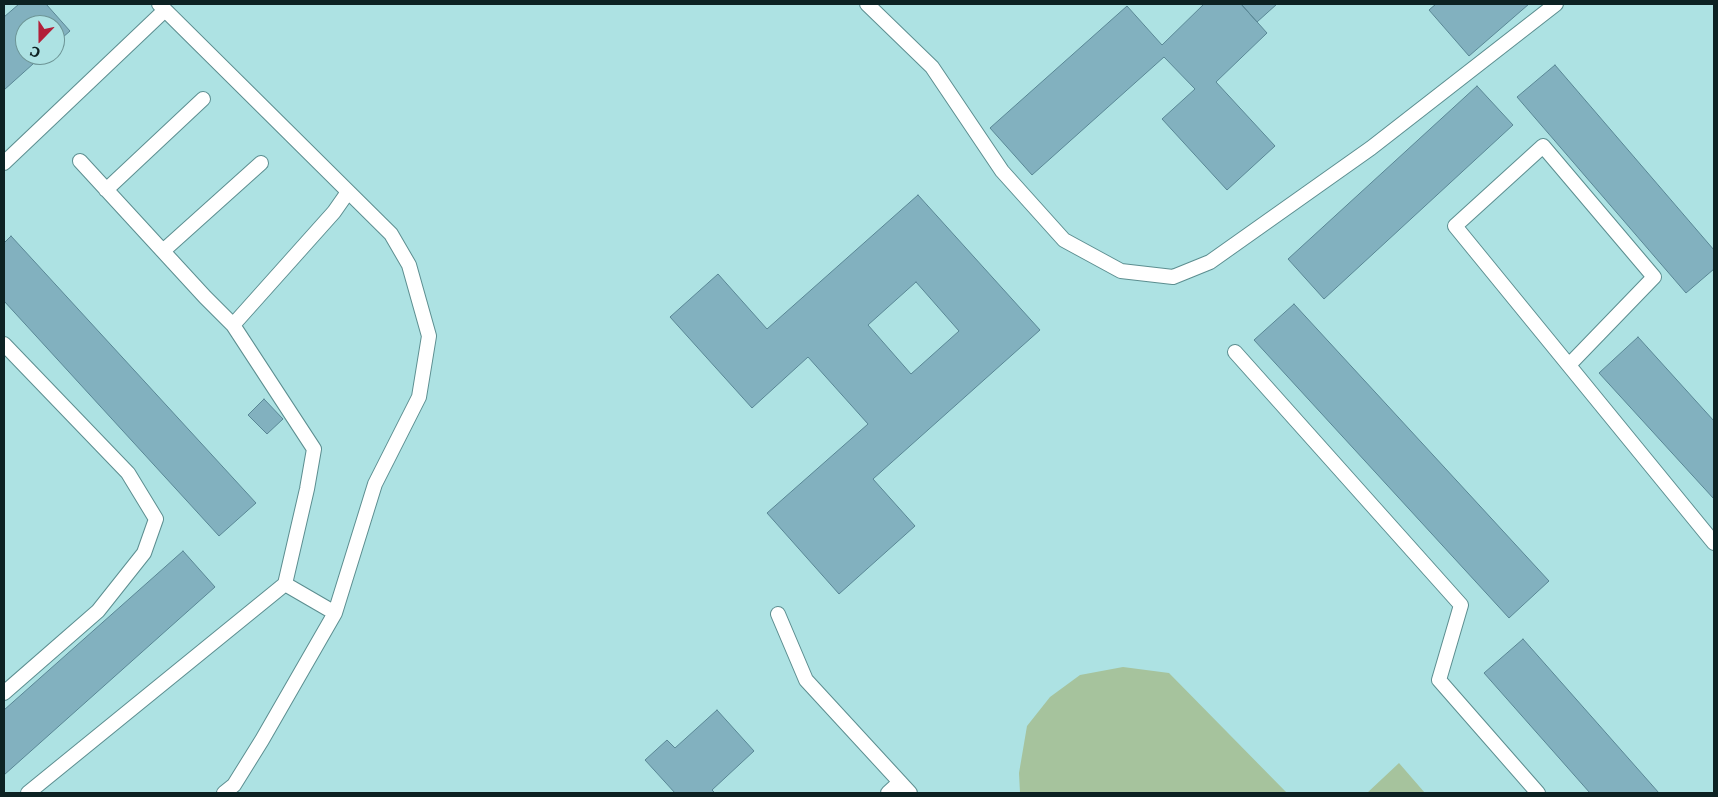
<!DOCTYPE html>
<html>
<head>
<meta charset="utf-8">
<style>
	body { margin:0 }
	#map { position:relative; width:1718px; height:797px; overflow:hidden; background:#ade2e3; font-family:Literata,serif }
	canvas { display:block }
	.frame { position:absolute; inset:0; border:5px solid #0d2223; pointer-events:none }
	.north { position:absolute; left:15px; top:15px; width:50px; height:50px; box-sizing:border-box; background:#ade2e3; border:1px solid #6d9596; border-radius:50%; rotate:202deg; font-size:14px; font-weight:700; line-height:20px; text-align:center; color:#0d2223 }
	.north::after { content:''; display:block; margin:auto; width:18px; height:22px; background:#b21f39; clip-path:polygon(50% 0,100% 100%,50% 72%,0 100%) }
</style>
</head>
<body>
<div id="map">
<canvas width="1718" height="797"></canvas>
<div class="frame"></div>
<div class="north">С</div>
</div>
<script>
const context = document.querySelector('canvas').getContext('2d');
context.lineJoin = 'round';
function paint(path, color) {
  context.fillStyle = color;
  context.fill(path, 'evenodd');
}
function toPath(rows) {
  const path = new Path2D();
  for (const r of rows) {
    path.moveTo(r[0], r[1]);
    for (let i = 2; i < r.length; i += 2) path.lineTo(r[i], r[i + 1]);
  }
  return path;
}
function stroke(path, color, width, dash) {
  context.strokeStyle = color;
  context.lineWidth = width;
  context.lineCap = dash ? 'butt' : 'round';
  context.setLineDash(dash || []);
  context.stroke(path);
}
paint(toPath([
	[1123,667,1169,673,1287,793,1020,793,1019,773,1027,726,1050,697,1080,675],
	[1399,763,1425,793,1367,793]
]), '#a6c39d');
const building = toPath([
	[19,4,46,4,70,31,55,44,55,25,25,25,25,55,43,55,4,90,4,17,19,4],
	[1204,4,1241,4,1267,33,1216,82,1275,146,1227,190,1162,119,1195,89,1164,57,1032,175,990,128,1127,6,1162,45,1204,4],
	[1241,4,1277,4,1257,22,1241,4],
	[1436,4,1529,4,1469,56,1429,10,1436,4],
	[1555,65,1714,250,1714,269,1686,293,1517,97,1555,65],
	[1477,86,1513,125,1324,299,1288,259,1477,86],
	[918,195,1040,330,873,479,915,526,839,594,767,513,868,424,808,357,752,408,670,317,718,274,767,329,918,195],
	[916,282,959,331,911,374,868,325,916,282],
	[11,236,256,503,219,536,4,301,4,243,11,236],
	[1294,304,1549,581,1509,618,1254,340,1294,304],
	[1638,337,1714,421,1714,499,1599,373,1638,337],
	[264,399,283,419,267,434,248,415,264,399],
	[183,551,215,587,4,775,4,710,183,551],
	[1523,639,1659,793,1590,793,1484,673,1523,639],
	[717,710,754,751,712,790,715,793,675,793,645,760,667,740,675,748,717,710]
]);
paint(building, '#82b1bf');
stroke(building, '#598795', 1);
const service = toPath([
	[159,4,391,234,409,265,429,336,419,397,375,484,335,613,262,740,234,785,224,793],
	[867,4,932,67,1002,171,1064,240,1121,271,1173,277,1210,262,1371,148,1556,4],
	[80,161,205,297,233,325,314,449,307,489,285,584],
	[4,163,165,10],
	[106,190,203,99],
	[163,251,261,163],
	[233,325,334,212,348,192],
	[4,344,128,473,156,519,144,553,98,611,4,693],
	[1235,352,1461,605,1439,680,1538,793],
	[1569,365,1654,277,1543,146,1455,226,1638,450,1714,543],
	[778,614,806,680,910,793],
	[28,793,285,584,335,613],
	[888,793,900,782]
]);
stroke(service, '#5c8e90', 16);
stroke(service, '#fff', 14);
</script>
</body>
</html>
